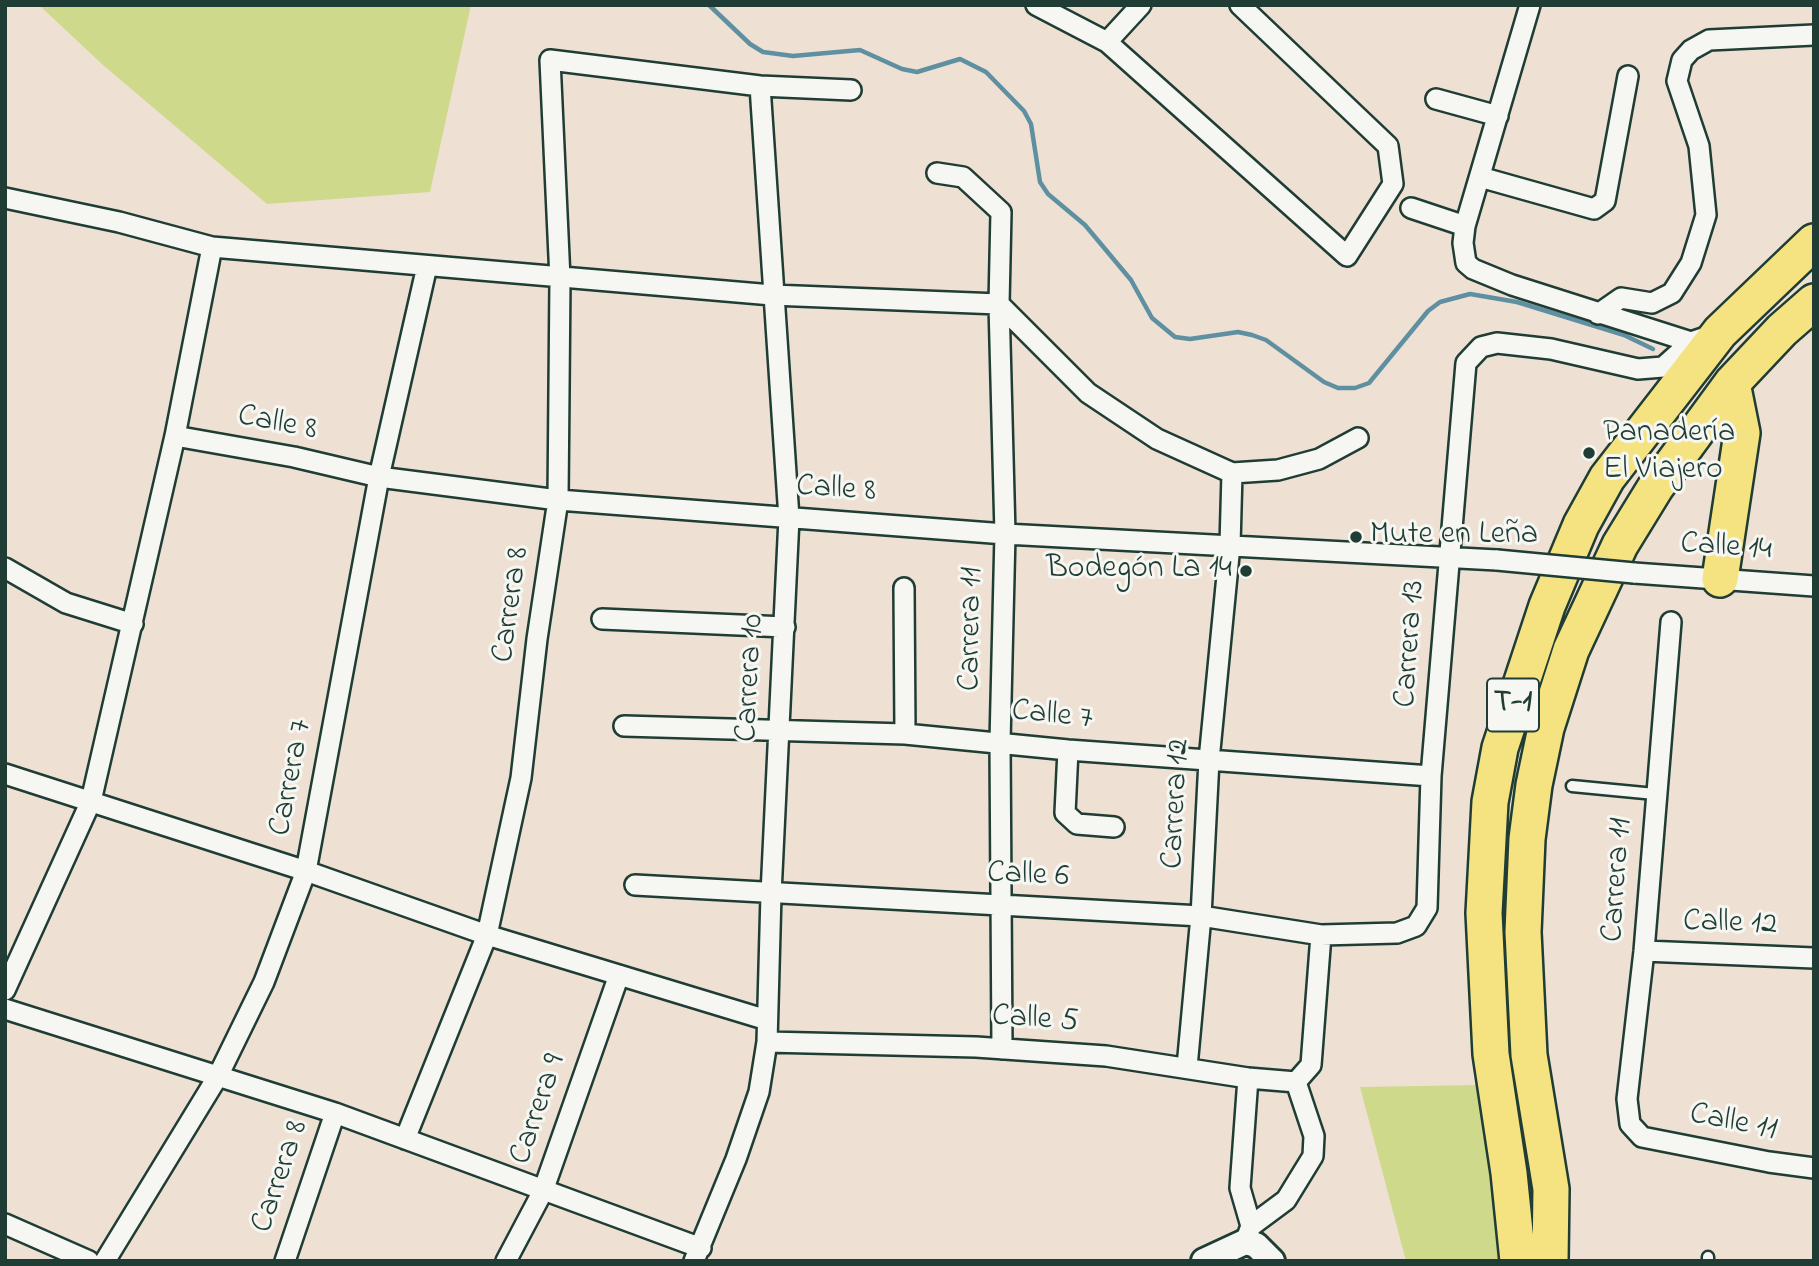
<!DOCTYPE html>
<html>
<head>
<meta charset="utf-8">
<style>
	body { margin:0 }
	#map { position:relative; width:1819px; height:1266px; overflow:hidden; background:#eee1d3; font-family:"Indie Flower",sans-serif }
	canvas { display:block }
	.frame { position:absolute; inset:0; border:7px solid #1f3d34; pointer-events:none }
</style>
</head>
<body>
<div id="map">
<canvas width="1819" height="1266"></canvas>
<div class="frame"></div>
</div>
<script>
const context = document.querySelector('canvas').getContext('2d');
context.lineJoin = 'round';
function paint(path, color) {
  context.fillStyle = color;
  context.fill(path, 'evenodd');
}
function toPath(rows) {
  const path = new Path2D();
  for (const r of rows) {
    path.moveTo(r[0], r[1]);
    for (let i = 2; i < r.length; i += 2) path.lineTo(r[i], r[i + 1]);
  }
  return path;
}
function stroke(path, color, width, dash) {
  context.strokeStyle = color;
  context.lineWidth = width;
  context.lineCap = dash ? 'butt' : 'round';
  context.setLineDash(dash || []);
  context.stroke(path);
}
function label(font, color, halo, rows, align = 'center') {
  context.font = font + ' "Indie Flower",sans-serif';
  context.lineWidth = 6;
  context.setLineDash([]);
  context.textBaseline = 'middle';
  context.strokeStyle = halo;
  context.fillStyle = color;
  for (const [text, x, y, turn = 0] of rows) {
    context.save();
    context.translate(x, y);
    context.rotate((+turn || 0) * Math.PI / 180);
    context.textAlign = isNaN(turn) ? turn : align;
    if (halo) context.strokeText(text, 0, 0);
    context.fillText(text, 0, 0);
    context.restore();
  }
}
paint(toPath([
	[39,5,471,5,430,192,267,204,103,65],
	[1479,1085,1504,1261,1406,1261,1360,1087]
]), '#ced98c');
stroke(toPath([
	[709,5,750,44,763,52,793,56,860,50,902,69,917,72,960,59,986,72,1024,111,1031,124,1040,182,1048,194,1085,225,1131,280,1152,318,1175,337,1190,339,1238,332,1252,335,1266,340,1324,382,1338,388,1355,388,1369,383,1428,311,1440,302,1470,294,1517,302,1624,335,1653,349]
]), '#5f90a1', 4.5);
const service = toPath([
	[1572,786,1655,794],
	[1708,1261,1708,1257]
]);
const minor = toPath([
	[1036,5,1107,42,1347,256,1393,184,1388,146,1240,5],
	[1530,5,1465,226,1463,243,1466,263,1473,269,1512,285,1691,342],
	[1107,42,1141,5],
	[1436,99,1498,116],
	[937,173,963,177,1001,212,999,304,1005,534,1000,742,1002,1049],
	[1480,177,1594,209,1605,201,1628,76],
	[5,198,119,222,212,247,175,436,91,801,5,990],
	[1411,208,1465,226],
	[212,247,772,295,999,304,1088,393,1157,439,1232,473,1278,470,1319,459,1358,438],
	[1598,314,1621,298,1652,303,1672,293,1691,263,1706,215,1699,146,1677,81,1682,60,1691,50,1709,40,1814,35],
	[175,436,294,457,379,477,558,500,1005,534,1497,560],
	[5,568,66,603,133,624],
	[1634,573,1814,586],
	[904,588,905,734],
	[602,619,785,627],
	[1671,622,1644,951,1627,1099,1630,1124,1642,1137,1769,1162,1814,1168],
	[624,726,905,734,1068,750,1431,776],
	[1068,750,1065,813,1077,824,1114,827],
	[5,774,306,871,487,935,767,1020],
	[635,885,1201,916,1321,935,1397,933,1416,926,1427,908,1431,776,1466,363,1481,347,1497,343,1551,349,1638,369,1663,367,1691,342,1715,334],
	[1644,951,1814,958],
	[5,1009,335,1113,701,1248],
	[767,1042,976,1047,1106,1056,1248,1078,1296,1082],
	[1187,1067,1201,916,1209,760,1230,545,1232,473],
	[1248,1078,1240,1188,1251,1226],
	[1296,1082,1311,1065,1321,935],
	[405,1139,487,935,521,778,537,639,558,500,560,279,550,60,760,86,851,90],
	[5,1224,89,1261],
	[1245,1242,1251,1226,1286,1200,1313,1156,1314,1136,1296,1082],
	[105,1261,218,1076,264,982,306,871,379,477,427,266],
	[285,1261,335,1113],
	[506,1261,543,1191,619,975],
	[694,1261,736,1159,759,1092,767,1042,771,894,789,518,760,86]
]);
const tertiary = toPath([
	[1204,1261,1245,1242,1256,1245,1272,1261]
]);
const motorway = toPath([
	[1720,579,1742,433,1732,383],
	[1518,1261,1509,1173,1491,1054,1484,913,1490,802,1500,748,1547,606,1581,525,1607,478,1720,332,1814,242],
	[1550,1261,1551,1189,1529,1055,1523,932,1527,839,1534,785,1546,728,1571,650,1620,545,1655,488,1732,383,1782,330,1814,302]
]);
stroke(service, '#1f3d34', 15);
stroke(minor, '#1f3d34', 24);
stroke(tertiary, '#1f3d34', 30);
stroke(motorway, '#1f3d34', 40);
stroke(service, '#f6f6f2', 10);
stroke(minor, '#f6f6f2', 19);
stroke(tertiary, '#f6f6f2', 24);
stroke(motorway, '#f5e382', 35);
const minorBridge = toPath([
	[1497,560,1634,573]
]);
stroke(minorBridge, '#1f3d34', 24, []);
stroke(minorBridge, '#f6f6f2', 19);
for (const [x, y, r, color] of [
	[1589,453,7,"#1f3d34"],
	[1356,537,7,"#1f3d34"],
	[1246,571,7,"#1f3d34"]
]) {
  const dot = new Path2D();
  dot.arc(x, y, r, 0, 2 * Math.PI);
  context.fillStyle = color;
  context.fill(dot);
  stroke(dot, '#f6f6f2', 2.5);
}
for (const [x, y, w] of [
	[1513,705,52]
]) {
  const box = new Path2D();
  box.roundRect(x - w / 2, y - 26.5, w, 53, 5);
  context.fillStyle = '#f6f6f2';
  context.fill(box);
  stroke(box, '#1f3d34', 2);
}
label('bold 30px', '#1f3d34', null, [
	["T-1",1513,705]
]);
label('32px', '#1f3d34', '#f6f6f2', [
	["Calle 8",277,425,11],
	["Calle 8",836,491,4],
	["Calle 14",1726,549,4],
	["Carrera 8",513,605,-82],
	["Carrera 11",973,629,-89],
	["Carrera 13",1412,644,-86],
	["Carrera 10",752,678,-87],
	["Calle 7",1052,717,6],
	["Carrera 7",293,778,-79],
	["Carrera 12",1178,804,-87],
	["Calle 6",1028,877,3],
	["Carrera 11",1619,880,-86],
	["Calle 12",1730,925,2],
	["Calle 5",1035,1021,4],
	["Carrera 9",540,1110,-71],
	["Calle 11",1733,1124,11],
	["Carrera 8",282,1177,-71]
]);
label('32px', '#1f3d34', '#f6f6f2', [
	["Panadería",1603,435],
	["El Viajero",1603,472],
	["Mute en Leña",1370,537],
	["Bodegón La 14",1232,571,"right"]
], 'left');
</script>
</body>
</html>
